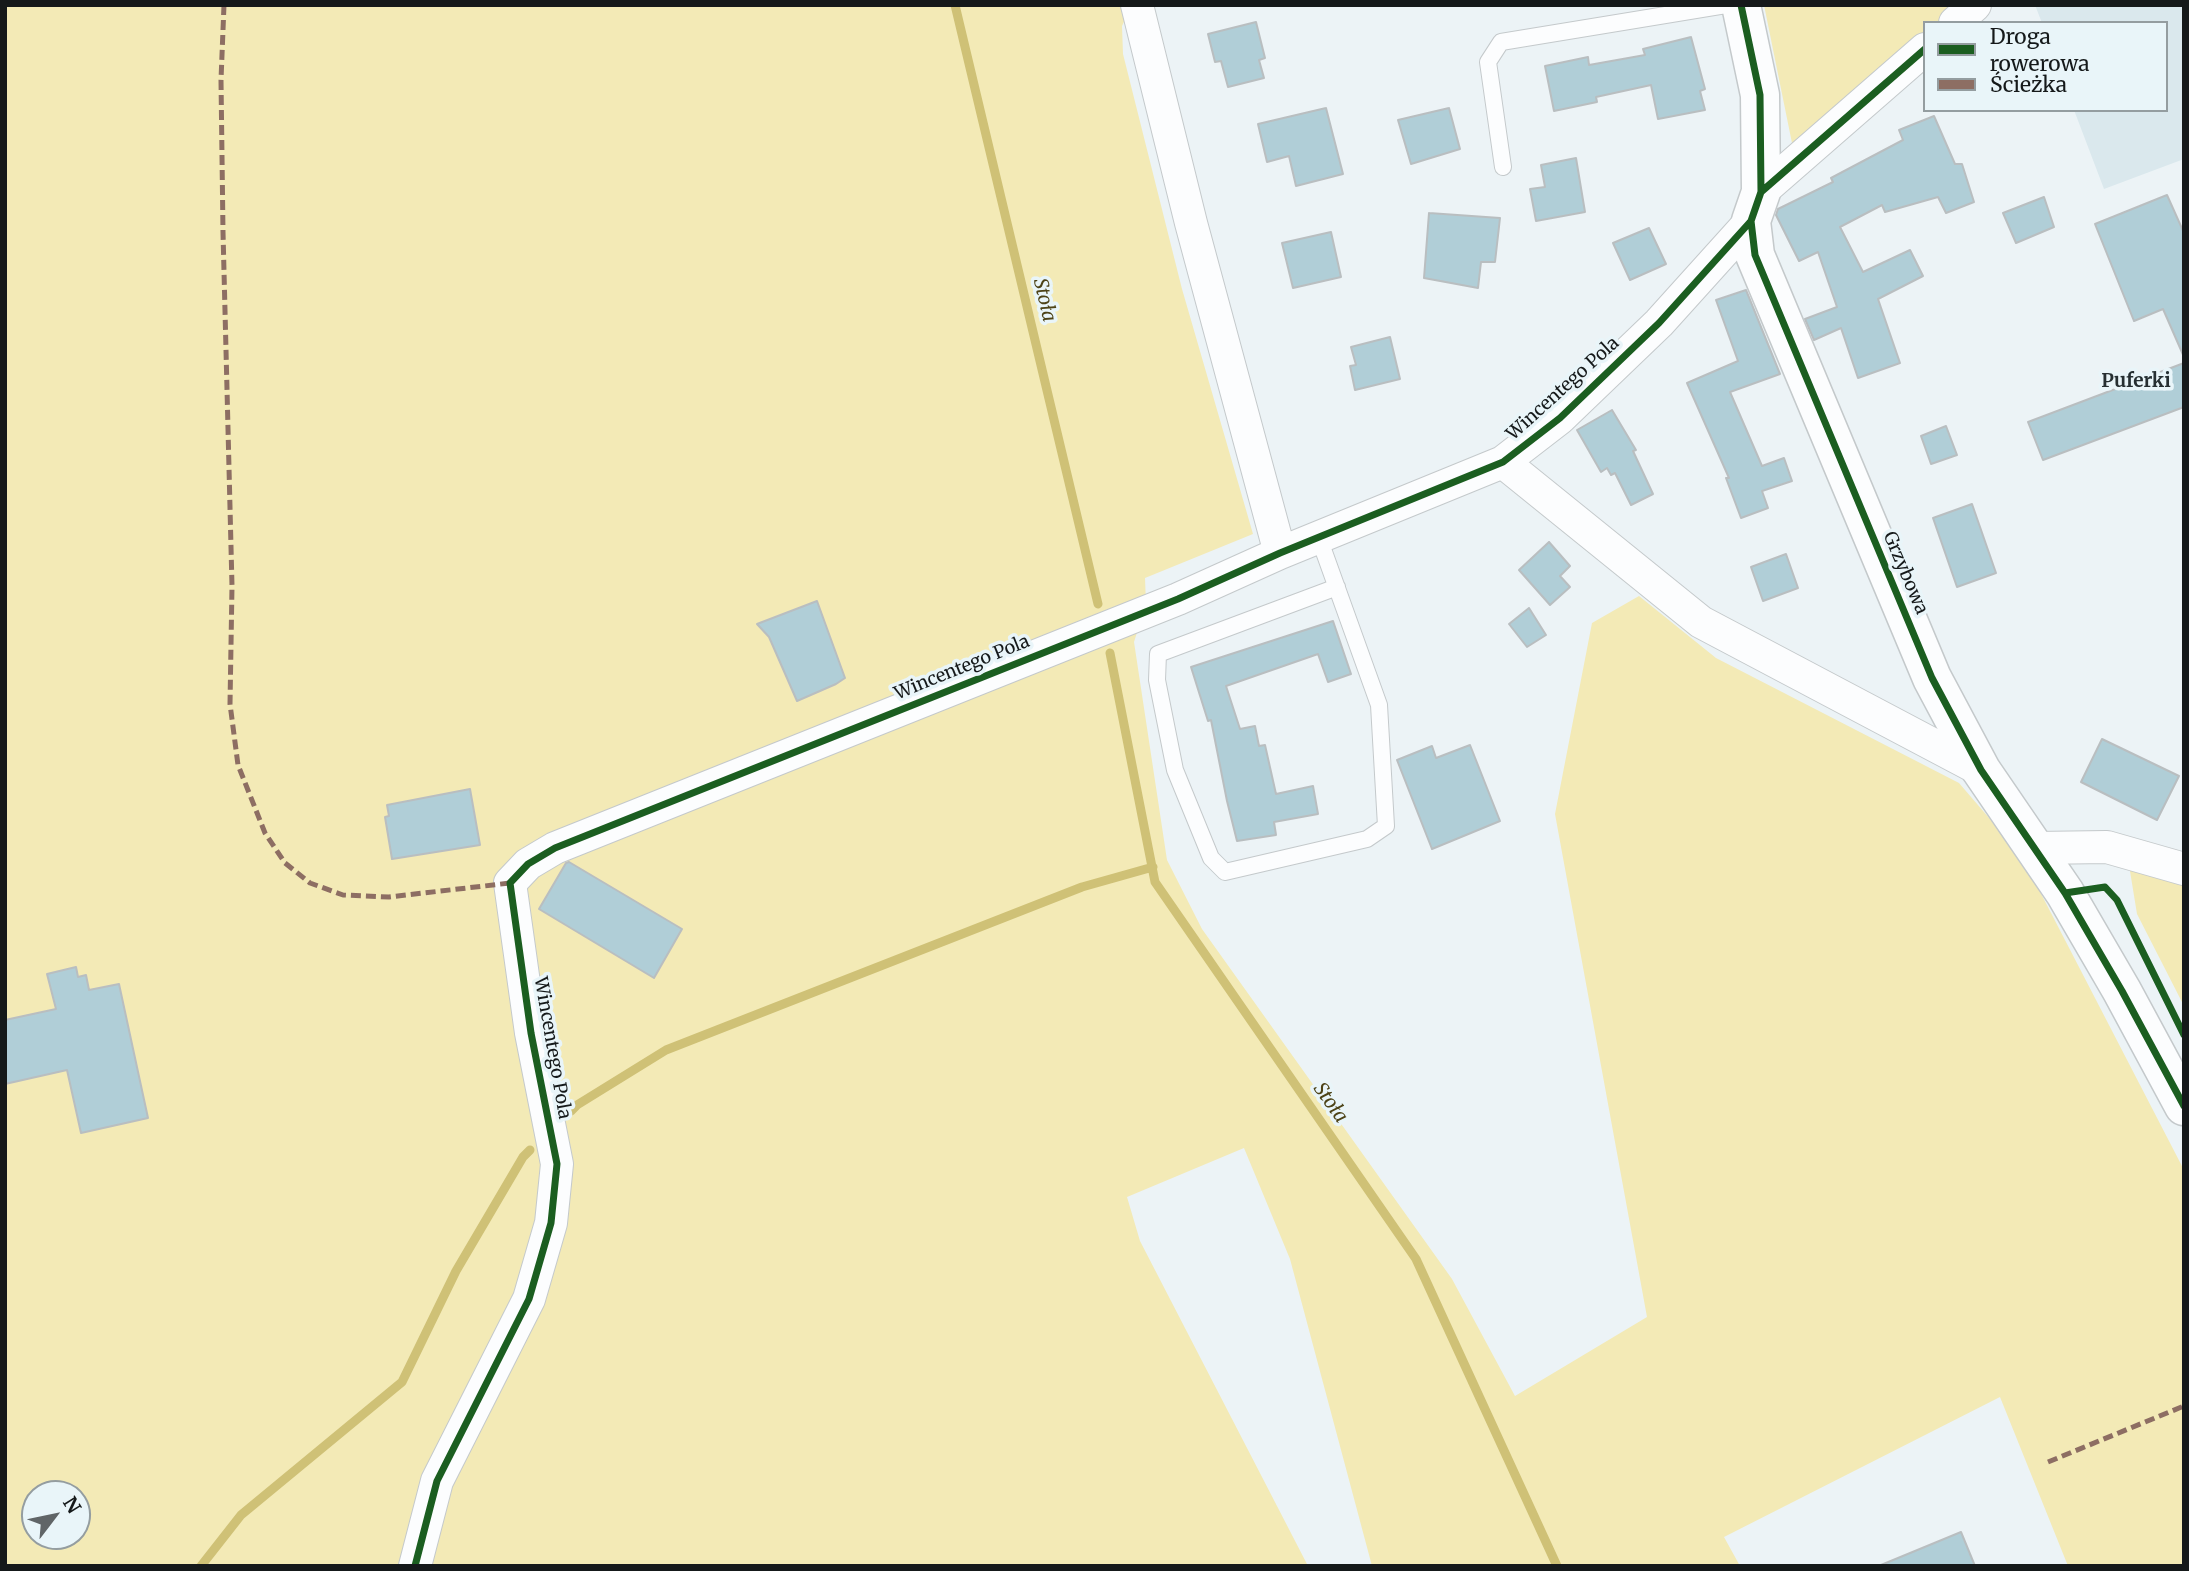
<!DOCTYPE html>
<html>
<head>
<meta charset="utf-8">
<style>
	body { margin:0 }
	#map { position:relative; width:2189px; height:1571px; overflow:hidden; background:#ecf3f6; font-family:Merriweather,serif }
	canvas { display:block }
	.frame { position:absolute; inset:0; border:7px solid #15191a; pointer-events:none }
	.legend { position:absolute; left:1923px; top:21px; width:245px; height:91px; box-sizing:border-box; background:#e9f5f9; border:2px solid #949da0; margin:0; padding:9px 12px; list-style:none; font-size:21px; color:#15191a }
	.legend li { display:flex; align-items:center; gap:14px; height:35px }
	.legend b { width:35px; border:2px solid #949da0 }
	.north { position:absolute; left:21px; top:1480px; width:70px; height:70px; box-sizing:border-box; background:#e9f5f9; border:2px solid #949da0; border-radius:50%; rotate:58deg; font-size:19px; font-weight:700; line-height:28px; text-align:center; color:#15191a }
	.north::after { content:''; display:block; margin:auto; width:24px; height:32px; background:#606567; clip-path:polygon(50% 0,100% 100%,50% 72%,0 100%) }
</style>
</head>
<body>
<div id="map">
<canvas width="2189" height="1571"></canvas>
<div class="frame"></div>
<ul class="legend">
<li><b style="height:9px;background:#1b5e20"></b>Droga rowerowa</li>
<li><b style="height:9px;background:#8d6e63"></b>Ścieżka</li>
</ul>
<div class="north">N</div>
</div>
<script>
const context = document.querySelector('canvas').getContext('2d');
context.lineJoin = 'round';
function paint(path, color) {
  context.fillStyle = color;
  context.fill(path, 'evenodd');
}
function toPath(rows) {
  const path = new Path2D();
  for (const r of rows) {
    path.moveTo(r[0], r[1]);
    for (let i = 2; i < r.length; i += 2) path.lineTo(r[i], r[i + 1]);
  }
  return path;
}
function stroke(path, color, width, dash) {
  context.strokeStyle = color;
  context.lineWidth = width;
  context.lineCap = dash ? 'butt' : 'round';
  context.setLineDash(dash || []);
  context.stroke(path);
}
function label(font, color, halo, rows, align = 'center') {
  context.font = font + ' Merriweather,serif';
  context.lineWidth = 7;
  context.setLineDash([]);
  context.textBaseline = 'middle';
  context.strokeStyle = halo;
  context.fillStyle = color;
  for (const [text, x, y, turn = 0] of rows) {
    context.save();
    context.translate(x, y);
    context.rotate((+turn || 0) * Math.PI / 180);
    context.textAlign = isNaN(turn) ? turn : align;
    if (halo) context.strokeText(text, 0, 0);
    context.fillText(text, 0, 0);
    context.restore();
  }
}
paint(toPath([
	[2035,5,2184,5,2184,159,2104,189,2074,110,2166,110,2166,23,2042,23]
]), '#dae8ed');
paint(toPath([
	[5,5,1132,5,1122,26,1123,54,1182,289,1253,534,1145,578,1146,604,1134,642,1167,860,1202,929,1452,1279,1515,1396,1647,1317,1555,814,1592,623,1639,596,1716,658,1959,783,2021,855,2184,1170,2184,1566,2068,1566,2000,1397,1724,1537,1740,1566,1372,1566,1290,1259,1244,1148,1127,1197,1140,1241,1308,1566,5,1566],
	[35,1494,77,1494,77,1536,35,1536],
	[1764,5,1962,5,1941,23,1925,23,1925,37,1793,148],
	[2129,865,2184,883,2184,1006,2137,914]
]), '#f3eab6');
stroke(toPath([
	[955,5,1098,604],
	[1110,653,1155,882,1416,1259,1557,1566],
	[571,1111,577,1105,666,1050,1082,887,1153,867],
	[201,1566,241,1515,402,1382,456,1271,523,1157,530,1150]
]), '#cfc176', 9);
const building = toPath([
	[1256,22,1265,58,1259,60,1264,78,1228,87,1221,61,1215,62,1208,34,1256,22],
	[1691,37,1705,89,1700,91,1705,110,1658,119,1651,85,1596,97,1597,102,1554,111,1545,66,1588,57,1589,65,1645,55,1643,49,1691,37],
	[1326,108,1343,174,1296,186,1289,156,1267,162,1258,124,1326,108],
	[1449,108,1460,149,1411,164,1398,120,1449,108],
	[1934,116,1955,164,1962,164,1974,202,1946,213,1938,197,1885,212,1882,205,1840,227,1863,272,1910,250,1923,276,1878,299,1900,363,1858,378,1841,328,1814,340,1805,319,1837,307,1818,252,1799,261,1776,215,1778,209,1833,182,1831,178,1903,140,1899,130,1934,116],
	[1576,158,1585,212,1536,221,1530,189,1545,187,1541,165,1576,158],
	[2167,195,2184,233,2184,357,2163,309,2134,321,2095,224,2167,195],
	[2044,197,2054,227,2016,243,2003,213,2044,197],
	[1429,213,1500,218,1495,262,1481,262,1478,288,1424,278,1429,213],
	[1649,228,1666,264,1630,280,1613,243,1649,228],
	[1331,232,1341,277,1293,288,1282,243,1331,232],
	[1746,290,1780,374,1730,392,1762,466,1784,458,1792,481,1762,491,1768,508,1741,518,1726,478,1729,478,1687,383,1738,361,1716,300,1746,290],
	[1390,337,1400,379,1355,390,1350,366,1356,365,1351,347,1390,337],
	[2184,363,2184,407,2043,460,2028,422,2184,363],
	[1612,410,1636,450,1633,451,1653,494,1631,505,1615,473,1611,475,1607,468,1601,472,1577,430,1612,410],
	[1946,426,1957,455,1931,464,1921,436,1946,426],
	[1972,504,1996,573,1957,587,1933,518,1972,504],
	[1549,542,1570,566,1560,576,1570,587,1550,605,1519,570,1549,542],
	[1786,554,1798,588,1763,601,1751,567,1786,554],
	[817,601,845,678,836,684,797,701,769,637,757,624,817,601],
	[1529,608,1546,635,1527,647,1509,624,1529,608],
	[1333,621,1351,674,1328,682,1318,654,1226,686,1240,729,1255,726,1259,746,1265,745,1276,794,1313,786,1318,814,1274,822,1276,835,1237,841,1227,801,1211,720,1208,721,1191,667,1333,621],
	[2102,739,2179,776,2157,820,2081,782,2102,739],
	[1470,745,1500,821,1432,849,1397,760,1432,746,1436,758,1470,745],
	[470,789,480,845,392,859,385,817,389,816,387,805,470,789],
	[569,862,682,929,654,978,539,909,566,863,569,862],
	[76,967,78,977,86,975,89,990,119,984,148,1118,81,1133,67,1070,5,1084,5,1020,56,1009,47,974,76,967],
	[1961,1532,1975,1566,1881,1566,1881,1565,1961,1532]
]);
paint(building, '#b0ced7');
stroke(building, '#b9bec0', 2);
const service = toPath([
	[1503,167,1488,62,1501,42,1726,5],
	[1319,538,1379,705,1386,826,1367,839,1225,872,1211,858,1175,770,1157,680,1158,654,1337,587]
]);
const minor = toPath([
	[1137,5,1191,223,1280,553],
	[1955,23,1975,5],
	[1761,192,1925,49],
	[1503,462,1701,622,1981,770],
	[2035,848,2107,847,2184,869],
	[415,1566,437,1481,529,1299,551,1223,557,1164,531,1033,510,883,528,864,555,848,1178,599,1280,553,1503,462,1560,418,1659,323,1751,221]
]);
const tertiary = toPath([
	[1741,5,1760,95,1761,192,1751,221,1755,255,1932,678,1981,770,2065,893,2122,991,2184,1106]
]);
stroke(service, '#c4c9cb', 18);
stroke(minor, '#c4c9cb', 34);
stroke(tertiary, '#c4c9cb', 41);
stroke(service, '#fcfdfe', 16);
stroke(minor, '#fcfdfe', 32);
stroke(tertiary, '#fcfdfe', 38);
stroke(toPath([
	[224,5,221,80,223,232,232,586,230,704,238,765,265,833,285,863,310,883,343,895,389,897,510,883],
	[2048,1462,2184,1406]
]), '#8d6e63', 5, [10, 5]);
stroke(toPath([
	[1741,5,1760,95,1761,192,1751,221,1755,255,1932,678,1981,770,2065,893,2122,991,2184,1106],
	[1761,192,1925,49],
	[2065,893,2105,887,2117,900,2184,1035],
	[415,1566,437,1481,529,1299,551,1223,557,1164,531,1033,510,883,528,864,555,848,1178,599,1280,553,1503,462,1560,418,1659,323,1751,221]
]), '#1b5e20', 7);
label('18px', '#15191a', '#e9f5f9', [
	["Wincentego Pola",1563,389,-42],
	["Grzybowa",1905,573,67],
	["Wincentego Pola",962,668,-22],
	["Wincentego Pola",552,1048,80]
]);
label('italic 19px', '#4d4317', '#e9f5f9', [
	["Stoła",1044,300,77],
	["Stoła",1330,1103,55]
]);
label('bold 19px', '#262f32', '#e9f5f9', [
	["Puferki",2136,382]
]);
</script>
</body>
</html>
